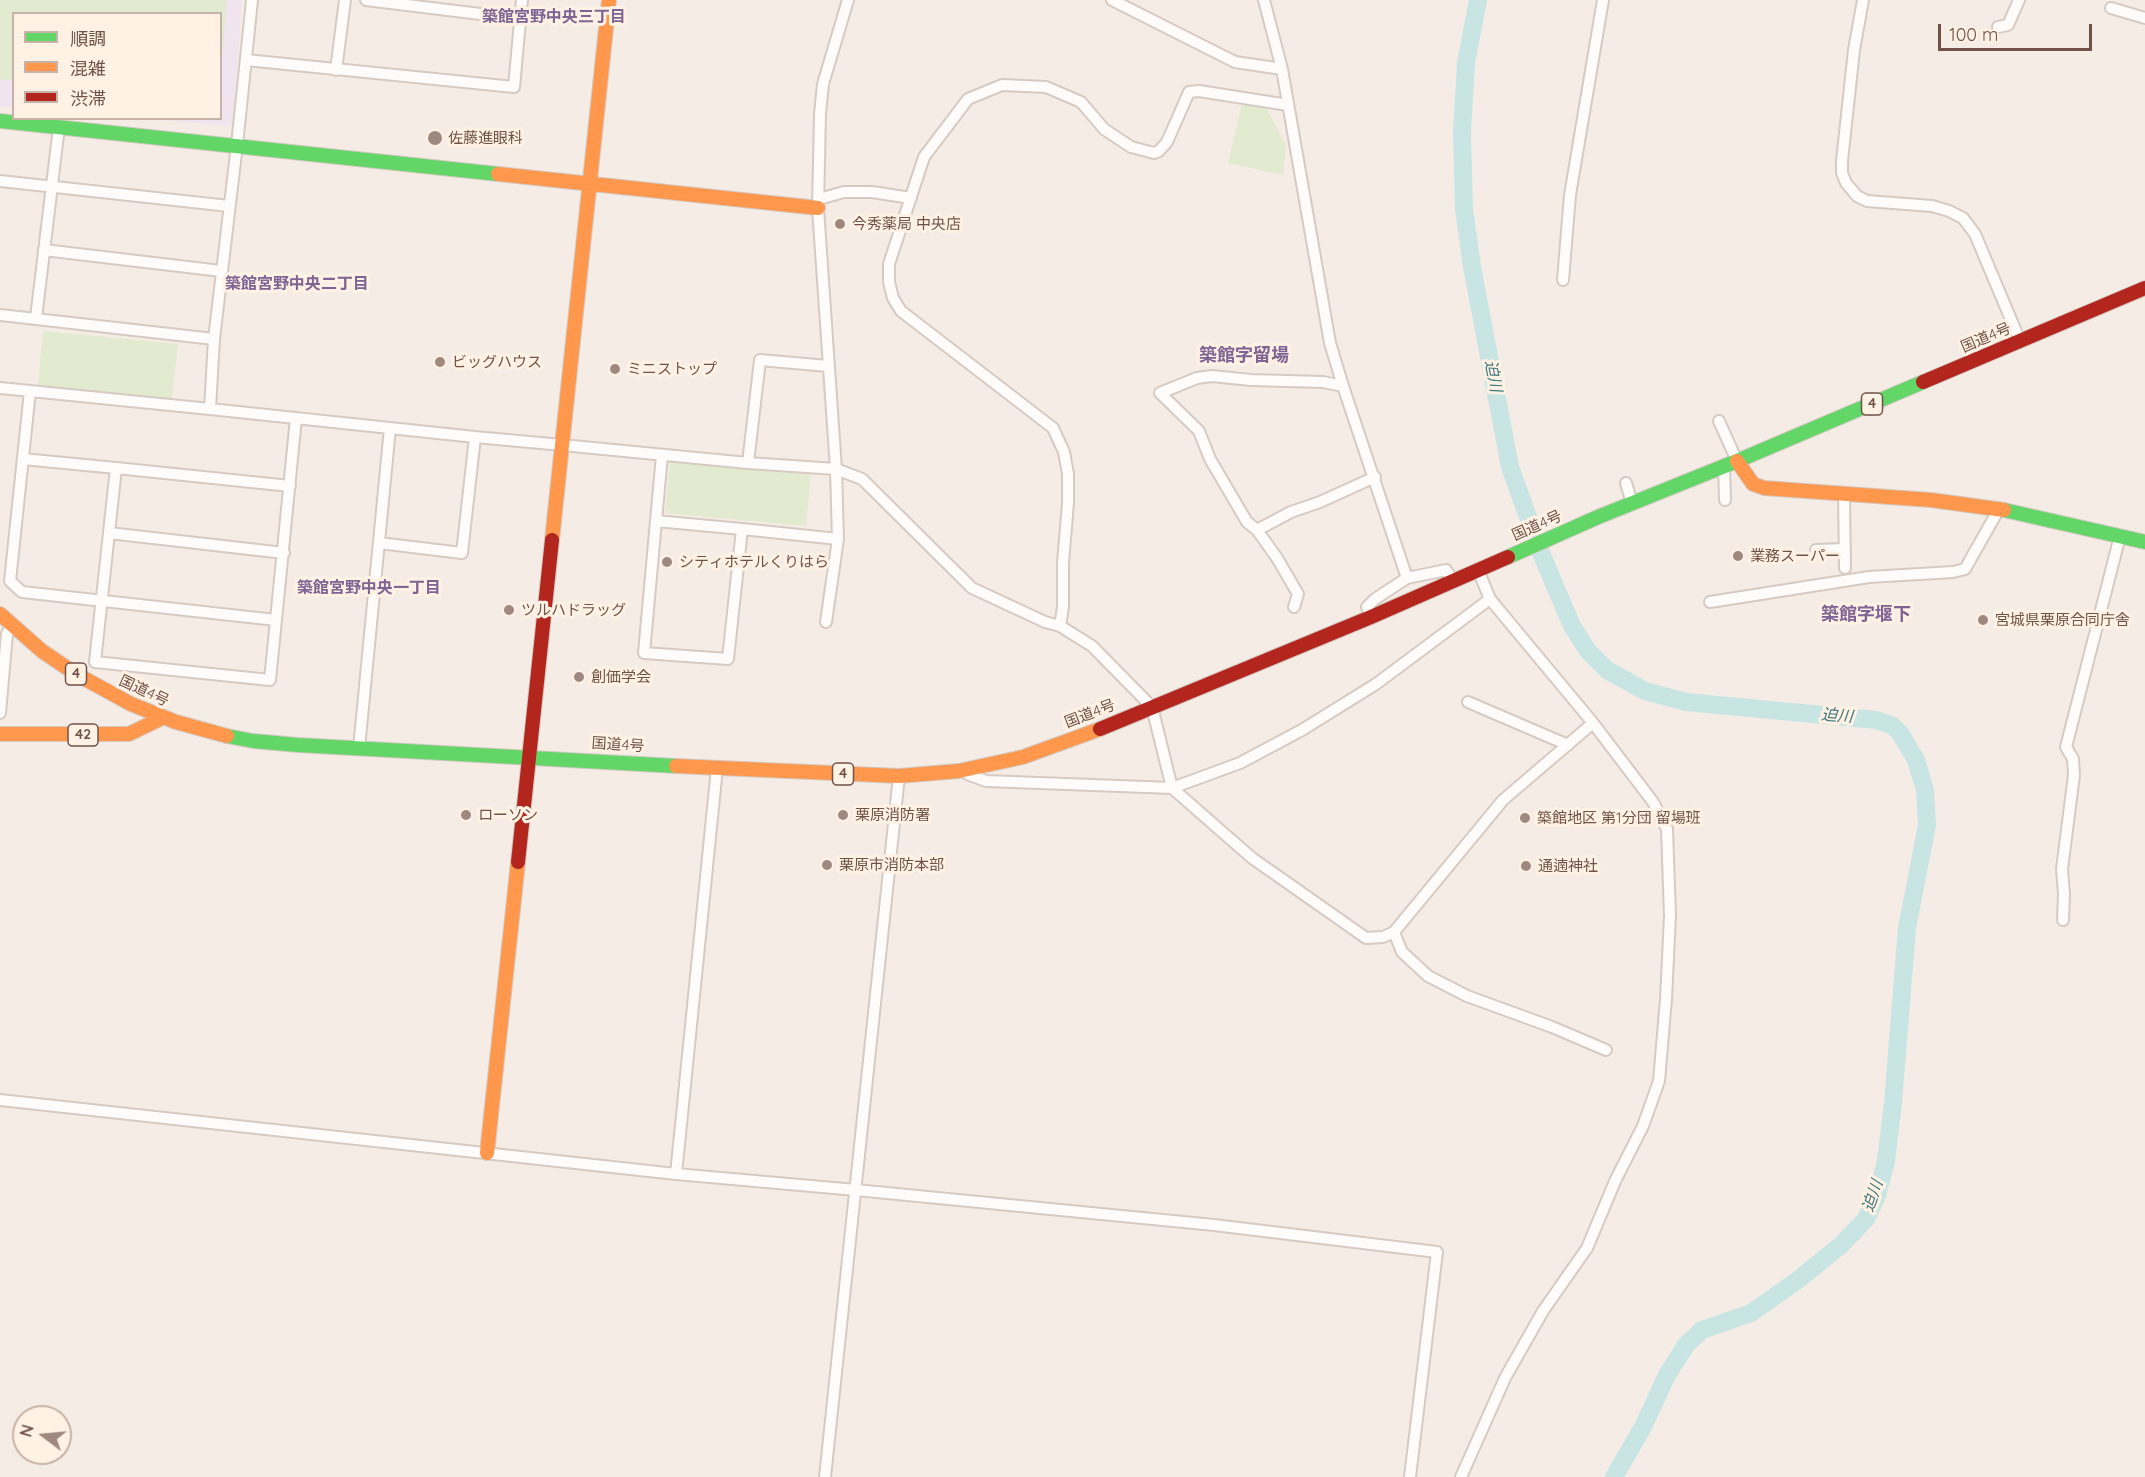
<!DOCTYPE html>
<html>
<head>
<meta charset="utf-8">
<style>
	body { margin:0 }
	#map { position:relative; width:2145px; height:1477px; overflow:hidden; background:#f5ede5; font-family:Quicksand,"Noto Sans JP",sans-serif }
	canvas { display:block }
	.legend { position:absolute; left:12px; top:12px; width:210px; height:108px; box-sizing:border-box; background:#fff2e4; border:2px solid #c6b2a6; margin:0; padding:8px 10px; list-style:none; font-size:18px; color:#705248 }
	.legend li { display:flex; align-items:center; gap:12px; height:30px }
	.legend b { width:30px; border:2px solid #c6b2a6 }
	.north { position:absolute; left:12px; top:1405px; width:60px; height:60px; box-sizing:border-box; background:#fff2e4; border:2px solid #c6b2a6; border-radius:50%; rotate:286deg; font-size:16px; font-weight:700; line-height:24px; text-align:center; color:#705248 }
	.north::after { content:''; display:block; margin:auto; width:21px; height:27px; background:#9f887f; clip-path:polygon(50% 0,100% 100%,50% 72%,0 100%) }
	.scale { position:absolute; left:1938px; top:24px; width:154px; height:27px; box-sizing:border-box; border:3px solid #705248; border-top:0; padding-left:8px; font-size:18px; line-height:21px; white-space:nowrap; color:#705248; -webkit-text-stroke:4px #fff2e4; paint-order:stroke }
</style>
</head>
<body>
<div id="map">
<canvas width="2145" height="1477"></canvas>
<ul class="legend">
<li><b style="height:8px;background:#63d668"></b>順調</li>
<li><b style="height:8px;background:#ff974d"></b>混雑</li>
<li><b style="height:8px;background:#b3261e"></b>渋滞</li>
</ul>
<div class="north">N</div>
<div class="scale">100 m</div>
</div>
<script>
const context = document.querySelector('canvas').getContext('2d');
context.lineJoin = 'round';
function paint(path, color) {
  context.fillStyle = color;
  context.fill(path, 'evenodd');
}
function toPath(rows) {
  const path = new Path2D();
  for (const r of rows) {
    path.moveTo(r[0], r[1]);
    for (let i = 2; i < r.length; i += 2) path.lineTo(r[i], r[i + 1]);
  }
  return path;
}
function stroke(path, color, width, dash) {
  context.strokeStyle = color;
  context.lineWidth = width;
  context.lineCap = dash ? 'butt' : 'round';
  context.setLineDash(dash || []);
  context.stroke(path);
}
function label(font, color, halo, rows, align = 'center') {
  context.font = font + ' Quicksand,"Noto Sans JP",sans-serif';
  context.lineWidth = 6;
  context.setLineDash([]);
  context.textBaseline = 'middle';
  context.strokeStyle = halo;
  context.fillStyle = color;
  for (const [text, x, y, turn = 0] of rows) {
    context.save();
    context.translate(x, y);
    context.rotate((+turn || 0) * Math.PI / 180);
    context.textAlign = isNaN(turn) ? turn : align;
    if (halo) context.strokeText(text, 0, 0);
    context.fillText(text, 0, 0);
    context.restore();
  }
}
paint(toPath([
	[0,0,242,0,233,126,145,119,220,118,220,14,14,14,13,107,0,106]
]), '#f0e4ef');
paint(toPath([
	[0,0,227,0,221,70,220,14,14,14,13,81,0,79],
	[1242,104,1267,109,1286,145,1283,175,1228,163],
	[43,331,178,344,172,399,38,385],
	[670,461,811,475,806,526,665,513]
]), '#e2ead0');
stroke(toPath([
	[1478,0,1466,63,1462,132,1464,209,1472,267,1510,467,1541,553,1572,626,1588,651,1607,670,1645,691,1686,702,1876,720,1893,726,1900,733,1916,760,1925,790,1927,825,1907,928,1893,1103,1886,1161,1877,1196,1866,1219,1841,1245,1798,1280,1751,1313,1702,1330,1686,1345,1667,1375,1643,1427,1614,1477]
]), '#c8e5e4', 18);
const street = toPath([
	[252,0,237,145,214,339,210,409,475,437,562,445,748,463,836,469,838,539,742,529,728,659,644,653,662,455],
	[366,0,521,19],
	[848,0,823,84,820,114,818,208,836,469,862,479,972,588,1045,622,1060,626,1092,646,1152,707,1172,788,1252,858,1366,938,1383,937,1394,932,1503,800,1593,723],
	[1112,0,1235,62,1282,69],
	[1264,0,1282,69,1330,343,1343,386,1407,578,1446,570,1453,581],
	[1863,0,1854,50,1842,161,1842,173,1846,183,1857,196,1867,201,1932,206,1949,211,1963,218,1975,234,2020,341],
	[2111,8,2145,18],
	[1998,27,2008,25,2019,0],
	[246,60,514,87,522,0],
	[336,70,345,0],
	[0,181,229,206],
	[819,199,844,192,872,192,911,198],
	[44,250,221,271],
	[1563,280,1570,195,1603,0],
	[0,315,214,339],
	[36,318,59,127],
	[0,388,210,409],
	[30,391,10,581,22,592,276,620,296,418],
	[1719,421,1737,461],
	[23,459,116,468,95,662,270,680,276,620],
	[748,463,760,360,828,366],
	[1724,466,1725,500],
	[116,468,290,486],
	[1626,483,1632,503],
	[1844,494,1845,568],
	[656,521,742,529],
	[1257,530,1291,512,1320,502,1375,477],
	[109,533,284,553],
	[379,543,462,553,475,437],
	[1816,550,1845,549],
	[1710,602,1869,577,1953,572,1965,569,1999,509],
	[1294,607,1298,594,1277,558,1257,530,1247,522,1210,459,1199,431,1160,393,1197,378,1212,376,1251,380,1323,382,1343,386],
	[1371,617,1367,607,1375,599,1407,578],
	[826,622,838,539],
	[1060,626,1063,607,1063,563,1068,503,1068,474,1064,452,1053,428,901,311,893,298,889,282,889,264,924,157,968,99,1002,85,1046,87,1081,102,1104,129,1131,147,1154,153,1159,151,1167,142,1189,92,1199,91,1288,105],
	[1468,702,1568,745],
	[0,713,7,634,12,625],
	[359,748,390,428],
	[967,774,986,781,1172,788,1240,763,1302,730,1376,684,1490,599],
	[2063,920,2064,894,2062,869,2074,775,2073,759,2066,747,2120,536],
	[1394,932,1402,952,1428,976,1467,996,1552,1027,1606,1050],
	[0,1100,676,1174,856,1190,1214,1225,1437,1252,1410,1477],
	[676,1174,717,768],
	[825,1477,899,776],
	[1461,1477,1505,1378,1543,1311,1587,1248,1616,1179,1643,1126,1659,1081,1666,999,1670,916,1667,829,1653,802,1593,723,1490,599,1478,570]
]);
const fast = toPath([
	[0,121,498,174],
	[2004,510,2145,542],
	[1508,557,1598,517,1737,461,1923,382],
	[227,736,253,741,298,745,676,766]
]);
const slow = toPath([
	[498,174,818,208],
	[1737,461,1753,484,1764,488,1931,500,2004,510],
	[552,540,609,0],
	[0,614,42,651,76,674,131,704,176,722,227,736],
	[0,734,129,734,162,718],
	[676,766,899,776,959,771,1023,757,1100,729],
	[487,1153,518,862]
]);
const jam = toPath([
	[1923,382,2145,288],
	[1100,729,1371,617,1508,557],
	[518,862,552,540]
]);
stroke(street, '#d6cac3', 14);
stroke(fast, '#d4c9c2', 16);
stroke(slow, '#d4c9c2', 16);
stroke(jam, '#d4c9c2', 16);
stroke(street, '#fefcfb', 10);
stroke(fast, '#63d668', 14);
stroke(slow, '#ff974d', 14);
stroke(jam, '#b3261e', 14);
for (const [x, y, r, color] of [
	[435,138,8,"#9f887f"],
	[840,224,6,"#9f887f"],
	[440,362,6,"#9f887f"],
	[615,369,6,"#9f887f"],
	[1738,556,6,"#9f887f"],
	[667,562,6,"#9f887f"],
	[509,610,6,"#9f887f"],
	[1983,620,6,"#9f887f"],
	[579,677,6,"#9f887f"],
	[466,815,6,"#9f887f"],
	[843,815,6,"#9f887f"],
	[1525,818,6,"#9f887f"],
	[827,865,6,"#9f887f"],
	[1526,866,6,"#9f887f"]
]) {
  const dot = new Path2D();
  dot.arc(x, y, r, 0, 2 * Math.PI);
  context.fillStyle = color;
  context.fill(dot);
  stroke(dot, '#fff2e4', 2);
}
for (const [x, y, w] of [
	[1872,404,21],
	[76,674,21],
	[83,735,30],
	[843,774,21]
]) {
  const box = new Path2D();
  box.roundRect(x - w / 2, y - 11, w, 22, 4.5);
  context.fillStyle = '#fff2e4';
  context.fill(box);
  stroke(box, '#705248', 1.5);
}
label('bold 14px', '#705248', null, [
	["4",1872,404],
	["4",76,674],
	["42",83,735],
	["4",843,774]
]);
label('15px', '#705248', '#fff2e4', [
	["佐藤進眼科",448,138],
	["今秀薬局 中央店",852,224],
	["ビッグハウス",452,362],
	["ミニストップ",627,369],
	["業務スーパー",1750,556],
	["シティホテルくりはら",679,562],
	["ツルハドラッグ",521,610],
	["宮城県栗原合同庁舎",1995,620],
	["創価学会",591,677],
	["ローソン",478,815],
	["栗原消防署",855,815],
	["築館地区 第1分団 留場班",1537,818],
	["栗原市消防本部",839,865],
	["通遖神社",1538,866]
], 'left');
label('15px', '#705248', '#fff2e4', [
	["国道4号",1986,338,-23],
	["国道4号",1537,526,-24],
	["国道4号",144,691,25],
	["国道4号",1090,714,-21],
	["国道4号",618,745,4]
]);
label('bold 16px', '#7f6394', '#fff2e4', [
	["築館宮野中央三丁目",554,17],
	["築館宮野中央二丁目",297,284],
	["築館宮野中央一丁目",369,588]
]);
label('italic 16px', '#3f787d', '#fff2e4', [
	["迫川",1493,376,79],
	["迫川",1837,716,5],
	["迫川",1873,1196,-71]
]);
label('bold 18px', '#7f6394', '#fff2e4', [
	["築館字留場",1244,356],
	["築館字堰下",1866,615]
]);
</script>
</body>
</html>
